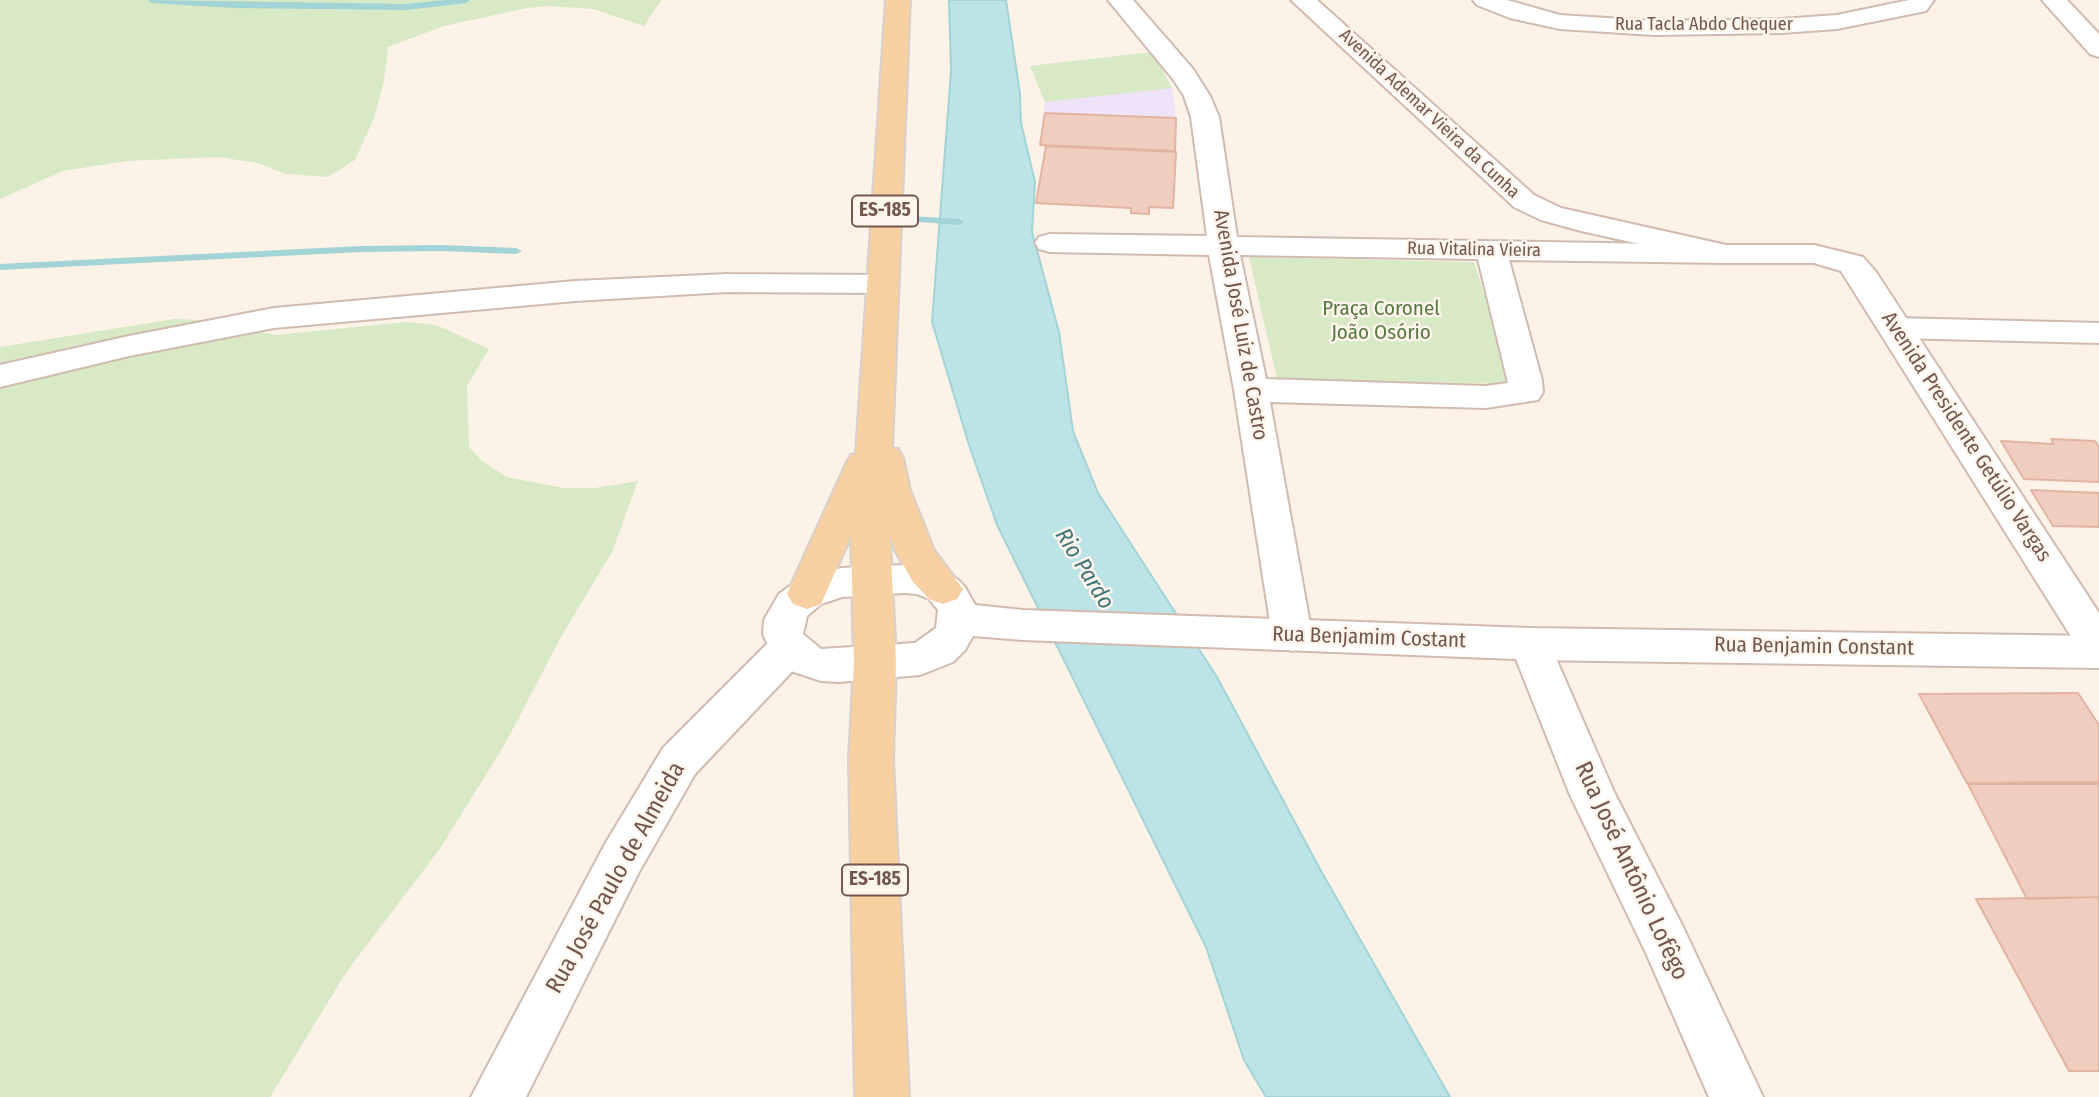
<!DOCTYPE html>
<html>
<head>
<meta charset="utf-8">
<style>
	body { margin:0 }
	canvas { display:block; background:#fcf2e7 }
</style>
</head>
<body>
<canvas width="2099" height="1097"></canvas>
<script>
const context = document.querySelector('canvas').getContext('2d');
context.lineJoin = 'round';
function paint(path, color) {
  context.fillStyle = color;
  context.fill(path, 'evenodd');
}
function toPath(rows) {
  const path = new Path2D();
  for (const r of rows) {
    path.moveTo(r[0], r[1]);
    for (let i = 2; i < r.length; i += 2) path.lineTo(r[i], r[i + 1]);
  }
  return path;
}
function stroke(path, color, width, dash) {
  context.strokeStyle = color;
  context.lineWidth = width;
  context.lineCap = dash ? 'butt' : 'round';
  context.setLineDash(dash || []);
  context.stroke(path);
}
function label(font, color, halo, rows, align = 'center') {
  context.font = font + ' "Fira Sans Condensed",sans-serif';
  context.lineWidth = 5;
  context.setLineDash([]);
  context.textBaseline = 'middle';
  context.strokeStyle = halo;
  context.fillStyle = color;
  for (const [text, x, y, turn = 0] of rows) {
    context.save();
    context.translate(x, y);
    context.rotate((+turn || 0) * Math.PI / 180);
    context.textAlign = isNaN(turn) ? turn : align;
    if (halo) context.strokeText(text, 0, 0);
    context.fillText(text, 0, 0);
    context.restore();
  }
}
paint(toPath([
	[1153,52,1172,88,1176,118,1175,151,1040,145,1045,102,1030,66]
]), '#eee3f8');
paint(toPath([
	[0,0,661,0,644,26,593,9,548,6,527,8,444,26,388,47,384,81,374,118,355,160,328,177,286,174,258,163,218,157,126,161,63,171,0,199],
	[1153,52,1172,88,1045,102,1030,66],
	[1249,257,1474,262,1513,384,1277,379],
	[174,319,200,320,275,335,406,322,436,325,489,349,467,386,469,447,482,461,507,477,563,488,595,488,638,481,612,552,561,637,505,744,439,850,347,971,270,1097,0,1097,0,347]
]), '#d7e9c5');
const water = toPath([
	[949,0,1006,0,1020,94,1021,123,1035,182,1032,232,1059,332,1073,431,1098,493,1217,677,1321,871,1450,1097,1266,1097,1244,1060,1206,947,997,525,969,445,932,322,951,72,949,0]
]);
paint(water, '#bce3e5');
stroke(water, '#a2d3d6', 2);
paint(toPath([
	[148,0,406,4,444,0,470,0,466,3,406,10,234,8,152,3,148,0],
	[911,216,959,219,964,222,959,225,907,221,906,219,911,216],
	[442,245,516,248,522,251,516,254,442,251,361,252,0,270,0,264,361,246,442,245]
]), '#a2d3d6');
const building = toPath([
	[1045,113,1176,118,1175,151,1040,145,1045,113],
	[1046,146,1176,152,1173,208,1149,207,1149,214,1131,213,1131,208,1036,203,1046,146],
	[2051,439,2095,441,2099,447,2099,482,2024,479,2001,441,2054,444,2051,439],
	[2031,490,2099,493,2099,527,2053,526,2031,490],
	[2078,693,2099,725,2099,782,1967,783,1919,694,2078,693],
	[1968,784,2099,784,2099,897,2027,899,1968,784],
	[2099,897,2099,1071,2069,1071,1976,899,2099,897]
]);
paint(building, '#f0cebf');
stroke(building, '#e2b3a0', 2);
const street = toPath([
	[1108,0,1133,0,1193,69,1210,96,1219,117,1237,237,1726,245,1737,247,1741,254,1737,261,1726,263,1509,260,1542,380,1543,392,1538,400,1486,408,1270,402,1312,635,1306,646,1292,651,1278,646,1272,635,1234,390,1209,255,1050,252,1039,249,1035,243,1039,237,1050,234,1207,236,1191,117,1184,96,1173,79,1108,0],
	[1240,255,1478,259,1508,383,1486,386,1266,379,1240,255],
	[1473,0,1507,0,1560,15,1654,21,1781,19,1837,15,1909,0,1934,0,1926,11,1837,29,1781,33,1654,35,1560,29,1510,18,1477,5,1473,0],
	[2042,0,2067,0,2099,34,2099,57,2090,54,2042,0],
	[727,274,881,275,892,277,897,284,892,291,881,293,727,292,575,301,274,328,129,356,0,387,0,365,129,336,274,308,575,281,727,274],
	[1897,318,2099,323,2099,343,1897,338,1885,335,1881,328,1885,321,1897,318],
	[1530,628,2099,636,2099,668,1530,660,1515,655,1509,644,1515,633,1530,628],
	[789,632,804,637,810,648,804,659,695,774,639,872,526,1097,471,1097,605,844,663,748,774,637,789,632]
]);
const secondary = toPath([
	[1291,0,1317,0,1534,195,1561,208,1726,245,1814,245,1863,257,1876,272,2099,613,2099,662,2084,657,1841,271,1814,263,1726,263,1581,231,1541,220,1514,207,1291,0],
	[904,565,921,566,957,579,965,587,975,605,1023,610,1530,628,1545,633,1614,792,1683,927,1763,1097,1709,1097,1646,953,1570,795,1516,659,1023,640,973,636,965,650,953,662,920,675,839,682,821,681,788,670,774,659,763,634,764,620,779,594,793,584,841,568,904,565],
	[904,593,917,594,929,599,938,610,936,628,915,643,821,649,803,634,807,616,821,604,842,597,904,593]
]);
const primary = toPath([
	[886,0,910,0,892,448,898,449,903,458,910,490,934,550,963,589,957,599,943,604,929,599,913,582,896,552,890,535,896,663,893,759,909,1097,855,1097,849,759,854,663,851,536,821,604,807,609,793,604,787,594,846,464,851,455,856,454,886,0]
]);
stroke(street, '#cfbbb0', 4);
stroke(secondary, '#d2baae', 4);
stroke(primary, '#d8d0cd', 4);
paint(street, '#fff');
paint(secondary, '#fff');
paint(primary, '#f7d0a2');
label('18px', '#74574c', '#fef6ed', [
	["Rua Tacla Abdo Chequer",1704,25],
	["Avenida Ademar Vieira da Cunha",1429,114,43],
	["Rua Vitalina Vieira",1474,250,1]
]);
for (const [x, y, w] of [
	[885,211,66],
	[875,880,66]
]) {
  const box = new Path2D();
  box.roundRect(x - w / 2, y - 15.5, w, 31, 5);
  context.fillStyle = '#fef6ed';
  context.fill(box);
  stroke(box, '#74574c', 2);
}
label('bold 19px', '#74574c', null, [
	["ES-185",885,211],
	["ES-185",875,880]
]);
label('21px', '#597944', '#fef6ed', [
	["Praça Coronel",1381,309],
	["João Osório",1381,333]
]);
label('21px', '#74574c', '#fef6ed', [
	["Avenida José Luiz de Castro",1240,325,80],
	["Avenida Presidente Getúlio Vargas",1966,437,57],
	["Rua Benjamim Costant",1369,638,2],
	["Rua Benjamin Constant",1814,647,1]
]);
label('italic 23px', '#407579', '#fef6ed', [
	["Rio Pardo",1084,569,58]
]);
label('24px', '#74574c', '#fef6ed', [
	["Rua José Antônio Lofêgo",1631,871,65],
	["Rua José Paulo de Almeida",616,878,-61]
]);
</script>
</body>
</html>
